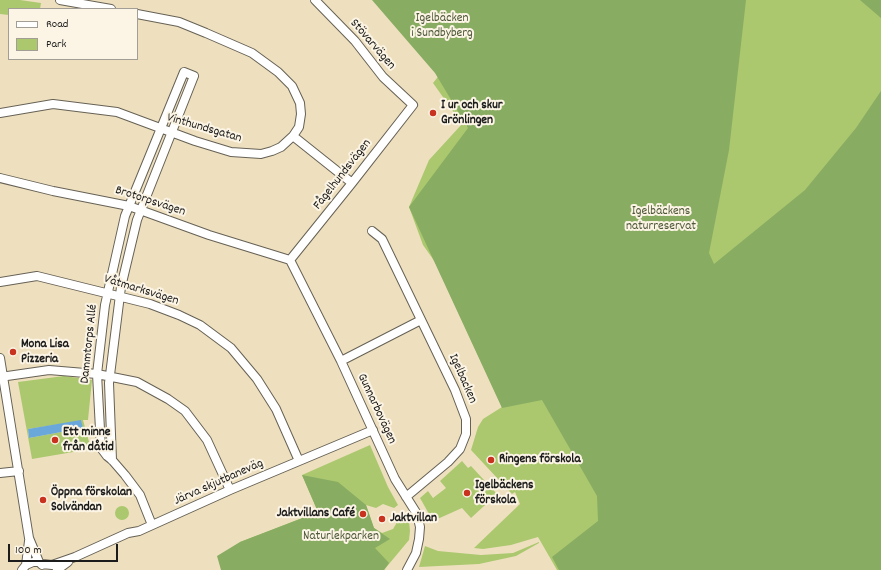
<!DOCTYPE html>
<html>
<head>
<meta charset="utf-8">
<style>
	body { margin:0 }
	#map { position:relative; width:881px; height:570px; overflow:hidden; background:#eee0bf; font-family:Dekko,sans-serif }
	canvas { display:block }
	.legend { position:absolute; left:8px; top:8px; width:130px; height:52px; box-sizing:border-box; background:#fcf5e5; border:1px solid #a29e95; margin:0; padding:5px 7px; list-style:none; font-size:12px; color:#1c1c1c }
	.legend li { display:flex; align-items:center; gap:8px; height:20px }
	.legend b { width:20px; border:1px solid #a29e95 }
	.scale { position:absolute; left:8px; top:544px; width:110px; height:18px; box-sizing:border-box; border:2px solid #1c1c1c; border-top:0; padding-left:5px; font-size:12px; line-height:14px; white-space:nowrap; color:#1c1c1c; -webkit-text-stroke:3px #fcf5e5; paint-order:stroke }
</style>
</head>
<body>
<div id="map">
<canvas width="881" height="570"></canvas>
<ul class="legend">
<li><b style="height:5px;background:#fff"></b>Road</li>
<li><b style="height:11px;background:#abc86f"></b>Park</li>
</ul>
<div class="scale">100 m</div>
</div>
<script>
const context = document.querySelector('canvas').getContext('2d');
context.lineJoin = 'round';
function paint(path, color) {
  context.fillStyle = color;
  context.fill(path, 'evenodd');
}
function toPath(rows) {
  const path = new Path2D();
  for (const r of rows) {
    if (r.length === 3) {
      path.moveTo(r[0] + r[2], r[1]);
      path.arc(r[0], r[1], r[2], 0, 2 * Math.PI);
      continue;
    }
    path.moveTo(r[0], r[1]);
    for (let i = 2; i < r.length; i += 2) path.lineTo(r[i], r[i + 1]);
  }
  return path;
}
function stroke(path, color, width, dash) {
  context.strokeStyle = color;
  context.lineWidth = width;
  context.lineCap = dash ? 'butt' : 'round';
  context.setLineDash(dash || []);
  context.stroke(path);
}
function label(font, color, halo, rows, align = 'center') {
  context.font = font + ' Dekko,sans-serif';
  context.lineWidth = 4;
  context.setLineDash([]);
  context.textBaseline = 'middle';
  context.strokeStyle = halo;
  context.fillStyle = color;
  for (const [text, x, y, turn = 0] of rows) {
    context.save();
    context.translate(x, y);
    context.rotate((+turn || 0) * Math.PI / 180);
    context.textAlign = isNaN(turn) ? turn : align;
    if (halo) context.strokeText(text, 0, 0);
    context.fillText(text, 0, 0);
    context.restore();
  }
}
paint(toPath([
	[0,0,20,0,41,3,40,9,9,9,9,15,0,14],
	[390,0,881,0,881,570,557,570,538,537,511,545,483,549,474,548,520,504,515,492,512,494,471,450,478,427,483,419,502,407,435,262,423,245,409,207,429,160,462,124,433,83,441,73],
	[64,376,92,380,88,420,83,420,91,449,32,459,18,382],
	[81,421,82,428,29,438,28,429],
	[370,445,388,487,398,505,394,508,383,504,376,508,366,505,374,528,382,533,393,529,396,524,398,515,401,511,409,521,410,531,409,540,384,570,240,542,318,512,302,475],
	[462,461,468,468,471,466,497,494,471,518,462,508,433,521,420,498,428,491,433,498,446,488,440,481],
	[122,513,7],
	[539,542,539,543,516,556,479,564,419,567,425,546,438,551,481,555,513,553]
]), '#abc86f');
paint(toPath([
	[372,0,746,0,729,150,709,253,714,264,805,190,856,128,881,91,881,570,559,570,552,557,598,521,597,496,542,400,502,408,409,207,468,128,435,73],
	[860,0,881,0,881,18],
	[302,475,338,482,366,505,374,528,390,539,375,548,389,563,384,570,221,570,217,556,240,542,318,512]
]), '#88ac62');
paint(toPath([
	[81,420,83,428,29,438,28,429]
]), '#6aa7db');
const minor = toPath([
	[60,0,111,9],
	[0,113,53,104,117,112,195,141,231,152,261,154,272,151,281,147,293,136,299,127,301,114,300,103,292,86,278,72,252,53,206,33,179,22,137,14],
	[293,136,352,183],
	[0,178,53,191,129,206,209,235,290,260],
	[372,231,382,239,455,390,466,419,466,434,460,449,448,462,406,497],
	[290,260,341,361,395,479,417,514,420,527,419,539,416,553,407,570],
	[290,260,352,183,413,105,383,77,355,41,315,0],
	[0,282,37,276,150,304,179,315,200,325,231,348,257,379,276,409,299,461],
	[0,358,29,538,39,562],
	[341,361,421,320],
	[0,377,49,370,97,374,137,382,168,399,185,411,207,440,230,490],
	[112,460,109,383,121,287,137,220,194,76,184,72,125,216,105,305,97,374,101,448,107,456,112,460,125,475,140,495,152,525],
	[0,473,19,471],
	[42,564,52,565,75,557,128,533,139,531,230,490,373,430],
	[26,565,29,541],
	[22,570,26,565,33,562,39,562,42,565],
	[57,570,68,562]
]);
stroke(minor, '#666155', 10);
stroke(minor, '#fff', 8);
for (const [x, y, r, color] of [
	[433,113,4,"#c8321e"],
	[13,352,4,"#c8321e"],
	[55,440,4,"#c8321e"],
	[491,460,4,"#c8321e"],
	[467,493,4,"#c8321e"],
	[43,500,4,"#c8321e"],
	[363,514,4,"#c8321e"],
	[382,519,4,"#c8321e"]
]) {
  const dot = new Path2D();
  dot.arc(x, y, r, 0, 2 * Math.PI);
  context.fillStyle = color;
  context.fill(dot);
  stroke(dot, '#fcf5e5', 1.5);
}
label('13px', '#4e5839', '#fcf5e5', [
	["Igelbäcken",442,19],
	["i Sundbyberg",442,34],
	["Igelbäckens",661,212],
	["naturreservat",661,227],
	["Naturlekparken",341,537]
]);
label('13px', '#1c1c1c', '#fcf5e5', [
	["Stövarvägen",372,45,49],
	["Vinthundsgatan",204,129,16],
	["Fågelhundsvägen",343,175,-52],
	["Brotorpsvägen",150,202,18],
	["Våtmarksvägen",141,291,17],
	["Dammtorps Allé",90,344,-84],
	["Igelbacken",462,379,66],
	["Gunnarbovägen",376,409,65],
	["Järva skjutbaneväg",219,483,-24]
]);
label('bold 13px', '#1c1c1c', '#fcf5e5', [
	["I ur och skur",441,106],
	["Grönlingen",441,121],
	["Mona Lisa",21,345],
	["Pizzeria",21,360],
	["Ett minne",63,433],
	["från dåtid",63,448],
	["Ringens förskola",499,460],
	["Igelbäckens",475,486],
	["förskola",475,501],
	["Öppna förskolan",51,493],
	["Solvändan",51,508],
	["Jaktvillans Café",355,514,"right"],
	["Jaktvillan",390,519]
], 'left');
</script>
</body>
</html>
